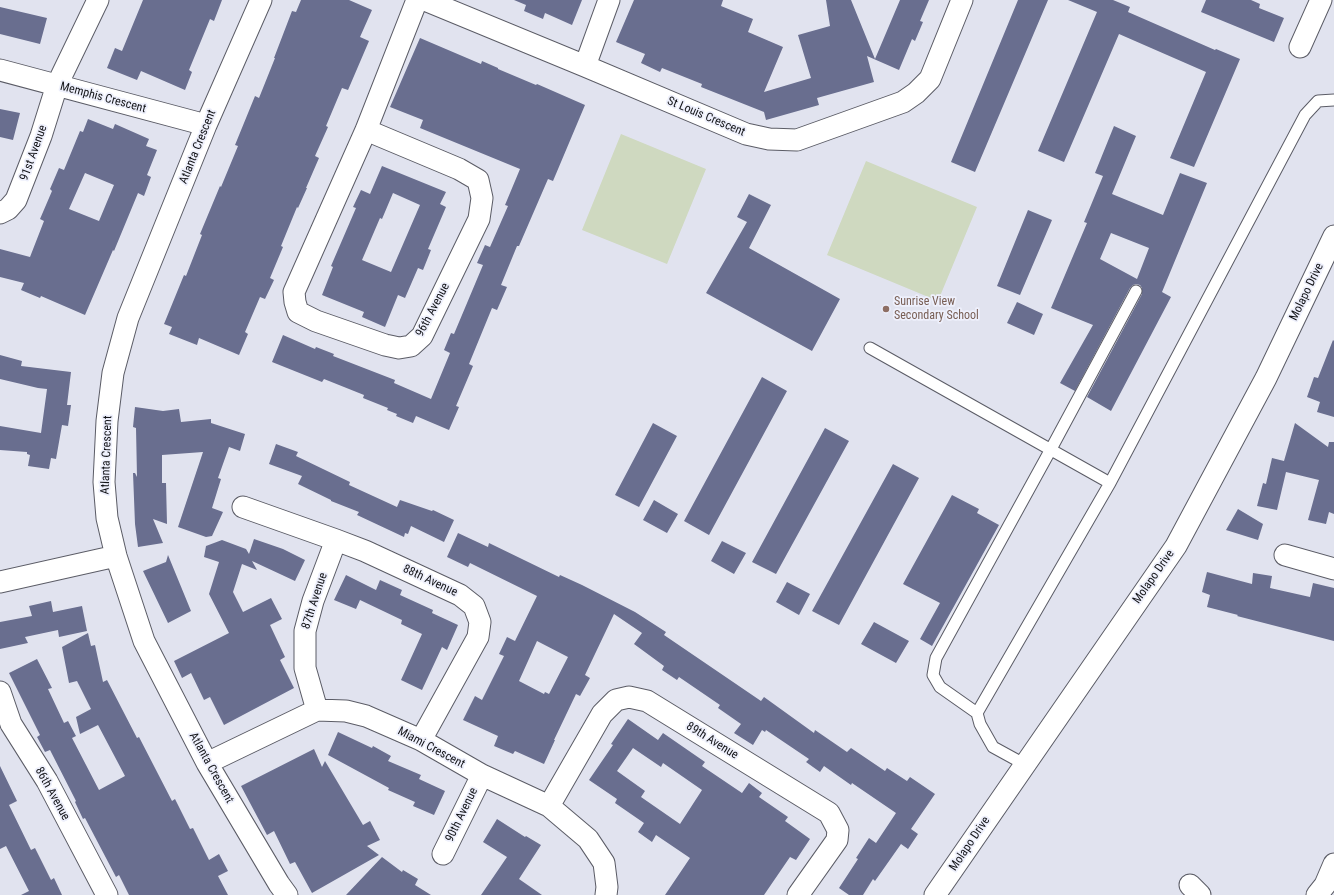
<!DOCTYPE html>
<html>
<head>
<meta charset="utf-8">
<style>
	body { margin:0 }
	canvas { display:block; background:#e1e3ef }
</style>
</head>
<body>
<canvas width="1334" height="895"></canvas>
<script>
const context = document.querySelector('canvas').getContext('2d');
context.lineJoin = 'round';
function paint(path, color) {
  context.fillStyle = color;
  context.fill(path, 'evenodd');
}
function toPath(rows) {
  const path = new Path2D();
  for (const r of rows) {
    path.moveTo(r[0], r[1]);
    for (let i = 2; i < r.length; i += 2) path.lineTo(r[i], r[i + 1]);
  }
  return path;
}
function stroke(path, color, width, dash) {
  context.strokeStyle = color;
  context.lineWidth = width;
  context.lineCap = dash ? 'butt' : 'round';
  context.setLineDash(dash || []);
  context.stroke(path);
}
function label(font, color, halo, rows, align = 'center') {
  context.font = font + ' "Roboto Condensed",sans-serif';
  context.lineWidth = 3.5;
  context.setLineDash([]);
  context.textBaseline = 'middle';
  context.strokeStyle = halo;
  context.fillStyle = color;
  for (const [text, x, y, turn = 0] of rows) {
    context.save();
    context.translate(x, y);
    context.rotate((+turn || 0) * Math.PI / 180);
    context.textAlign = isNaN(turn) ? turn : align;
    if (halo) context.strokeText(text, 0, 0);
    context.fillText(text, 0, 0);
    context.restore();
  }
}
paint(toPath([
	[621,134,706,169,667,264,582,230],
	[866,161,977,207,938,301,827,255]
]), '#cfd9c0');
paint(toPath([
	[143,0,222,0,214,21,210,19,189,70,192,72,185,90,141,71,137,80,107,68,115,48,122,51],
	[301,0,349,0,372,10,360,37,369,41,348,90,342,88,326,126,328,127,315,156,319,158,306,188,307,188,298,208,297,207,281,246,283,247,270,278,274,280,265,299,260,297,245,332,248,334,239,355,199,338,197,345,169,334,172,327,164,324,184,275,186,276,202,235,200,234,220,186,221,187,238,146,235,145,255,96,259,98,275,58,274,58,292,11,296,12],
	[514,0,582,0,572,25,545,13,543,19,524,11,526,5],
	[634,0,723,0,721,6,753,19,748,32,783,47,764,92,811,78,798,35,830,26,826,0,851,0,875,59,900,0,929,0,920,21,923,22,915,41,912,39,899,70,867,56,874,82,817,98,819,105,766,120,764,112,701,87,702,84,662,68,660,72,641,63,645,54,616,42],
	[1018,0,1048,0,975,172,951,162],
	[1068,0,1113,0,1130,7,1128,12,1215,50,1216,49,1240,59,1194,167,1170,158,1206,72,1119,34,1064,162,1038,151,1097,12],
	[1206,0,1251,0,1260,4,1259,8,1284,18,1274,42,1201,12],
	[0,7,47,18,40,44,0,34],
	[420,38,481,64,482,61,498,68,498,69,536,85,537,84,585,105,553,181,548,179,519,246,517,246,501,285,507,287,497,310,492,308,469,364,473,366,456,406,459,407,449,430,416,416,413,423,396,416,397,414,387,410,388,408,363,398,364,395,324,379,322,382,272,362,283,335,315,349,316,347,334,354,333,356,395,380,394,383,431,399,450,353,444,350,451,333,454,334,483,265,477,263,485,245,490,247,508,206,505,205,520,169,420,128,423,120,390,107],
	[0,109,20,113,13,140,0,137],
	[88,119,113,129,115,124,149,139,146,146,157,150,147,175,151,177,144,196,138,193,114,251,113,250,85,315,41,296,40,298,21,290,24,283,0,277,0,249,30,257,44,221,40,219,52,191,50,189,59,168,64,170,80,131,83,132],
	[85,173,114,185,99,221,69,209],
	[1114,126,1136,136,1112,194,1163,215,1180,173,1207,183,1162,292,1171,297,1111,411,1087,397,1142,294,1142,288,1140,285,1136,284,1133,285,1130,288,1075,391,1060,383,1093,325,1051,308,1087,223,1084,222,1103,176,1095,173],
	[1111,233,1149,248,1137,279,1100,259],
	[382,166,446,192,440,204,446,207,428,249,431,250,423,270,418,268,405,298,398,295,385,327,362,317,364,312,322,295,333,267,331,266,356,208,353,207,361,190,370,194],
	[393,193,420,205,391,272,362,260,380,218,382,219],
	[749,194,771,205,749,248,840,299,812,351,706,293,747,222,737,217],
	[1028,210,1052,220,1020,295,997,286],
	[1017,302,1043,314,1034,335,1007,323],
	[1333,340,1334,341,1334,417,1317,412,1320,402,1307,397,1314,377,1318,378],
	[0,355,22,361,21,366,71,372,67,405,71,405,68,426,62,425,56,459,51,458,49,469,28,466,30,455,27,454,27,452,0,450,0,426,41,433,47,389,38,388,0,379],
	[762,377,787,391,709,535,684,521],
	[135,407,163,411,179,409,181,422,211,419,211,423,245,434,240,451,229,447,218,478,221,479,212,508,223,512,212,536,206,537,178,527,203,452,162,455,162,483,166,483,167,524,153,519,163,543,138,547,135,524,133,473,135,473,137,477,136,428,133,427],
	[653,423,677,436,639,507,615,495],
	[1295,423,1328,447,1329,442,1334,442,1334,514,1329,512,1326,524,1308,520,1319,480,1286,472,1277,510,1257,506,1263,483,1266,484,1272,458,1284,461],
	[825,428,849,441,776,574,752,562],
	[276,444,298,452,296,456,350,482,349,485,397,507,400,500,432,511,433,510,454,520,444,542,411,526,408,534,405,533,404,537,357,515,359,512,331,501,331,500,298,484,302,476,269,464],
	[893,464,919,478,839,625,812,611],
	[952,495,979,509,977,513,999,525,932,646,920,639,940,603,903,584],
	[654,500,678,514,667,533,643,520],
	[1238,509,1263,524,1258,540,1226,530],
	[458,533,488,547,489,543,559,577,560,575,582,585,635,612,666,632,664,635,761,701,764,697,814,733,815,730,847,752,851,748,885,771,887,768,907,781,910,777,935,794,911,829,918,834,908,849,901,844,875,881,873,879,863,895,849,895,839,888,858,859,856,858,869,838,876,843,896,813,852,783,851,785,824,766,820,772,806,762,809,759,766,730,765,732,762,730,753,745,734,733,741,724,718,708,720,705,679,677,677,680,662,670,664,666,634,644,642,633,614,614,585,675,590,678,580,696,576,694,554,740,555,740,544,764,515,751,513,754,494,746,498,736,463,720,475,696,482,700,504,656,499,654,507,637,515,641,537,596,470,563,468,567,447,557],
	[537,641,568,657,549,694,545,692,544,694,519,681],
	[254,539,283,549,305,560,295,581,252,561,257,570,242,564,233,592,243,612,271,598,282,619,270,625,285,657,280,660,294,688,224,725,210,697,204,700,191,673,182,678,174,661,229,633,209,594,219,562,204,557,206,546,222,540,246,549,249,554],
	[722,541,746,553,734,574,711,561],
	[168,555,191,611,168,623,143,571,166,562],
	[1207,572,1252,584,1253,573,1272,576,1270,588,1310,597,1313,583,1334,588,1334,641,1237,616,1238,615,1207,607,1210,595,1202,592],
	[346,575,376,590,380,580,402,590,400,595,433,610,432,613,458,625,447,650,442,647,422,690,401,680,422,634,401,624,402,620,360,600,356,609,334,600],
	[787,582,810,594,799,615,776,602],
	[51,601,53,612,82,606,87,631,59,637,58,630,25,637,28,643,0,649,0,622,32,616,29,606],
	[874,622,909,641,896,663,861,644],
	[88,633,91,646,95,645,103,682,107,680,137,738,139,737,172,801,175,799,190,829,193,828,209,860,219,854,228,871,218,876,228,895,129,895,119,875,116,877,85,818,83,819,75,802,76,801,50,750,45,752,37,737,40,735,9,673,37,659,52,688,48,689,64,723,68,721,76,736,72,738,99,790,125,776,98,725,80,734,76,717,91,709,77,681,69,683,62,647],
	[628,719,658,740,663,733,705,762,702,766,742,793,749,783,762,793,759,797,788,817,785,821,810,839,796,860,790,857,764,895,665,895,690,858,656,835,652,842,638,832,644,823,615,803,617,799,589,780,613,745,611,744],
	[633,748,661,767,663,763,702,790,680,824,641,797,645,791,617,771],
	[338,732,372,748,373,746,391,756,388,761,421,775,419,779,445,791,434,815,413,806,415,802,388,790,389,788,328,755],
	[314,749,322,767,325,761,363,825,370,821,380,840,367,846,379,855,312,893,295,862,290,864,274,831,267,835,241,786],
	[0,766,17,801,9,805,31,850,35,848,51,880,54,878,62,895,21,895,29,891,6,846,0,849],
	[497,819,525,837,526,836,541,845,519,879,542,895,481,895,507,857,483,842],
	[382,857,402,872,403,870,418,879,415,885,431,895,346,895]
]), '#696e8f');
const service = toPath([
	[870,348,1110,483],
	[977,713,940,687,933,675,936,658,1051,449,1136,291],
	[1024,764,993,747,980,724,977,713,1110,483,1305,115,1318,101,1334,100]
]);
const minor = toPath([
	[261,0,206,125,128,318,113,373,107,421,104,482,107,518,116,556,144,641,207,763,279,884,287,895],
	[425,0,585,66,746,134,769,139,797,140,903,102,916,93,930,79,962,0],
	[1300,47,1321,0],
	[585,66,609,0],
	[0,70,206,125],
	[366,130,459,169,478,180,482,198,479,219,422,336,411,346,399,348,385,345,316,321,298,312,295,302,294,292,366,130,417,0],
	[0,213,8,209,16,200,41,136,57,85,98,0],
	[243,507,336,540,365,551,460,595,474,606,480,622,478,637,421,740],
	[1285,555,1334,569],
	[0,582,116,556],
	[0,692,11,724,47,781,107,895],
	[317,710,305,668,305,631,313,601,336,540],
	[207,763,317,710,346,711,366,716,421,740,482,775,549,806,588,839,604,863,607,887,606,895],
	[549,806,602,714,616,700,629,697,647,701,829,813,838,830,837,840,798,895],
	[443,854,482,775],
	[1190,885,1200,895],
	[935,895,1176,546,1266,378,1334,236],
	[1317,895,1325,885,1334,864]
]);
stroke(service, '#5b5c66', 13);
stroke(minor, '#5b5c66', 23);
stroke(service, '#fff', 11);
stroke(minor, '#fff', 21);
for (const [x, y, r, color] of [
	[886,309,4,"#8d6e63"]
]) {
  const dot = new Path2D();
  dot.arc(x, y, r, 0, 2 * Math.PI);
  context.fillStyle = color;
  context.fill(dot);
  stroke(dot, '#eef0fc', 1.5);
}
label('12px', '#121317', '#eef0fc', [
	["Memphis Crescent",103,98,15],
	["St Louis Crescent",706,117,23],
	["Atlanta Crescent",198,147,-68],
	["91st Avenue",34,153,-70],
	["Molapo Drive",1307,292,-64],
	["96th Avenue",433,310,-62],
	["Atlanta Crescent",107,455,-88],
	["Molapo Drive",1154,577,-55],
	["88th Avenue",430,581,25],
	["87th Avenue",315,601,-72],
	["89th Avenue",712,741,32],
	["Miami Crescent",431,748,28],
	["Atlanta Crescent",211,768,61],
	["86th Avenue",52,794,61],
	["90th Avenue",462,815,-64],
	["Molapo Drive",970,844,-56]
]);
label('12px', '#785e54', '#eef0fc', [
	["Sunrise View",894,302],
	["Secondary School",894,316]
], 'left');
</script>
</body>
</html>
